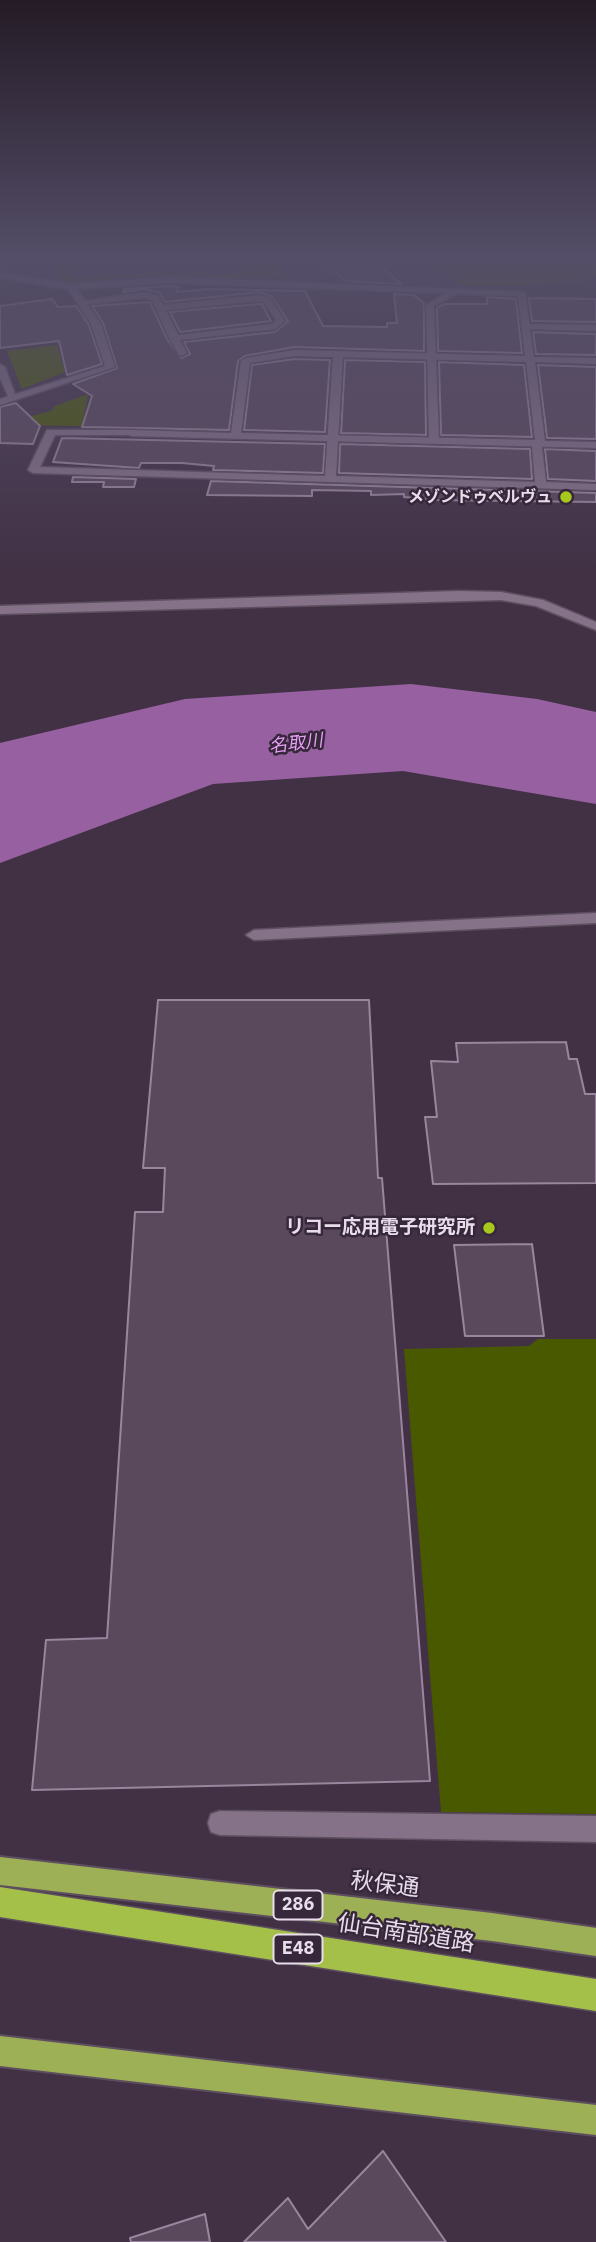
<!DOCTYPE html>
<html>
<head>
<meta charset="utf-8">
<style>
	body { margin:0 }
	canvas { display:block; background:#423145 }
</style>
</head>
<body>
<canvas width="596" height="2242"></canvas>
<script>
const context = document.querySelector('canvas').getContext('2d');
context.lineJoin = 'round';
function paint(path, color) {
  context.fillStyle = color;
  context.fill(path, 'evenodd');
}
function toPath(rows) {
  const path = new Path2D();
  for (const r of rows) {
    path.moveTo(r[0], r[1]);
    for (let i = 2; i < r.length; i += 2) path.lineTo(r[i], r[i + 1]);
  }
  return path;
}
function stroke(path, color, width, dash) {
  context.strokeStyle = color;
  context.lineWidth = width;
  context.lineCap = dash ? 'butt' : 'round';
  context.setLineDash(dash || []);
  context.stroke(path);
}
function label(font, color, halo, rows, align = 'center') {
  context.font = font + ' "IBM Plex Sans","Noto Sans JP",sans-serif';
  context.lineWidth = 5;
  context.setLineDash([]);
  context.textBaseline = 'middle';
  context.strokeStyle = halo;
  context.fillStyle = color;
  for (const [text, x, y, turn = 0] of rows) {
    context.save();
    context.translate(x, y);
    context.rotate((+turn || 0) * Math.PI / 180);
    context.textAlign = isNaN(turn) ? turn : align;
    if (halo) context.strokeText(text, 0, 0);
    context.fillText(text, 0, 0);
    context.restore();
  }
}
paint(toPath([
	[7,262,596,262,596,279,537,286,471,286,465,288,467,290,296,279,144,278,64,285,0,272,0,266]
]), '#4e3852');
paint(toPath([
	[103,262,130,262,68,267,69,278,144,273,244,273,245,262,273,262,290,278,149,276,61,283,56,266],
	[430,262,596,262,596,277,538,285,462,286],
	[57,345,65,372,22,389,7,351],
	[88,394,82,426,21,425,20,419,51,411,55,406],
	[538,1339,596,1339,596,1814,441,1812,404,1349,529,1346]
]), '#495900');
paint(toPath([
	[411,684,537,699,596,712,596,804,403,771,213,784,0,863,0,743,185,699]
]), '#9761a1');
const building = toPath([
	[323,262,376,262,401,284,345,281,323,262],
	[167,286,179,287,176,292,209,289,305,291,323,326,387,327,387,323,397,323,394,294,414,295,424,303,424,351,294,347,245,356,238,361,229,430,82,427,92,396,73,384,117,368,103,323,92,306,150,302,167,339,181,358,190,354,184,342,275,332,288,321,272,297,260,292,165,302,160,293,145,289,123,292,124,289,167,286],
	[487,297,516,299,522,353,438,351,437,308,444,304,487,304,487,297],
	[529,298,596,299,596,322,532,321,529,298],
	[52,299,58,307,76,306,89,325,102,364,67,375,59,341,0,348,0,306,52,299],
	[259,304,262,304,271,321,180,332,170,312,259,304],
	[533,332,596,334,596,355,536,354,533,332],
	[294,359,330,360,325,432,244,430,252,365,294,359],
	[345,360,425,362,426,435,341,433,345,360],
	[439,362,524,365,532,437,441,435,439,362],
	[538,365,596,367,596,439,547,438,538,365],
	[16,403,40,426,33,444,0,443,0,407,16,403],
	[62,438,325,444,323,473,213,470,214,466,182,463,141,463,139,468,53,462,62,438],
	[340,444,530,449,532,479,339,473,340,444],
	[545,449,596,451,596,481,548,479,545,449],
	[73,477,136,479,134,487,103,487,104,482,72,482,73,477],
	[211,481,596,493,596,502,433,500,404,497,404,494,371,495,371,491,312,490,312,496,207,495,211,481],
	[158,1000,369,1000,378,1178,382,1178,430,1781,32,1790,46,1640,107,1638,135,1212,163,1212,165,1168,143,1168,158,1000],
	[566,1042,569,1059,577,1059,585,1094,596,1094,596,1183,433,1184,425,1117,437,1117,431,1061,458,1062,456,1043,566,1042],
	[532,1244,544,1336,465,1336,454,1245,532,1244],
	[383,2151,446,2242,244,2242,288,2198,308,2229,383,2151],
	[205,2214,210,2242,131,2242,130,2238,205,2214]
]);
paint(building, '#5a485d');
stroke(building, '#99859d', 2);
const minor = toPath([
	[453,289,456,294,434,306,439,440,434,443,429,440,426,305,453,289],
	[144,292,159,296,164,305,259,295,270,298,285,321,275,329,180,340,187,353,182,356,179,355,169,338,152,300,144,298,81,305,77,302,144,292],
	[259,301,264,302,276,320,272,324,178,335,166,310,259,301],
	[523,324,596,325,596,331,526,329,523,324],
	[338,352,343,355,336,476,535,482,532,447,540,440,545,443,542,447,546,482,596,484,596,490,33,473,28,470,47,430,131,430,135,431,135,435,55,435,40,467,325,476,333,355,338,352],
	[0,364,5,367,17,400,9,398,0,378,0,364],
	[596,913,596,923,254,940,246,935,254,930,596,913],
	[220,1811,596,1816,596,1842,220,1835,211,1832,208,1823,211,1814,220,1811]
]);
const tertiary = toPath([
	[0,272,71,284,172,277,525,292,534,357,596,358,596,364,535,362,545,441,596,442,596,448,131,436,126,433,131,430,231,433,241,361,246,358,294,350,525,356,518,296,172,283,77,289,101,324,115,367,0,405,0,399,105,366,91,324,68,289,0,278,0,272],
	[294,356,526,362,535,440,241,433,250,363,294,356],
	[459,591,501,592,543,600,596,622,596,630,536,606,501,600,0,614,0,606,459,591]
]);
const trunk = toPath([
	[0,1857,492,1913,596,1928,596,1956,492,1941,0,1885,0,1857],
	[0,2036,596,2105,596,2135,0,2066,0,2036]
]);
const motorway = toPath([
	[0,1887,596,1979,596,2011,0,1917,0,1887]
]);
stroke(minor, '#5e4f60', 3);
stroke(tertiary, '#5e4f60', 3);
stroke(trunk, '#5e4f60', 4);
stroke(motorway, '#5e4f60', 3);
paint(minor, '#857188');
paint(tertiary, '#857188');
paint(trunk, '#9eb055');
paint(motorway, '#a5c048');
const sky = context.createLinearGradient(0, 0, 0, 576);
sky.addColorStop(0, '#241b26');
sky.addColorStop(0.45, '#544e68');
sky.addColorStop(1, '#544e6800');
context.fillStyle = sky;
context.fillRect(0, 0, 596, 576);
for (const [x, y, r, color] of [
	[566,497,7,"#a8c71d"],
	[489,1228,7,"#a8c71d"]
]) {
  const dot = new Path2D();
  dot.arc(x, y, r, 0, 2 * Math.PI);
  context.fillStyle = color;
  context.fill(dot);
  stroke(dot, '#37273b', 2.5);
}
label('bold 16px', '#e8ddea', '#37273b', [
	["メゾンドゥベルヴュ",552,497]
], 'right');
label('italic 18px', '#e89ff6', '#37273b', [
	["名取川",296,744,-7]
]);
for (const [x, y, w] of [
	[298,1905,49],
	[298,1949,49]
]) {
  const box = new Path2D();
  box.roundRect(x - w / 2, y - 14.5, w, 29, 5);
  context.fillStyle = '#37273b';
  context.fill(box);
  stroke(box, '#e8ddea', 2);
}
label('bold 18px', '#e8ddea', null, [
	["286",298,1905],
	["E48",298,1949]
]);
label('bold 19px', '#e8ddea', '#37273b', [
	["リコー応用電子研究所",475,1228]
], 'right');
label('23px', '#e8ddea', '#37273b', [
	["秋保通",385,1885,7],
	["仙台南部道路",406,1934,9]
]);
</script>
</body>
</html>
